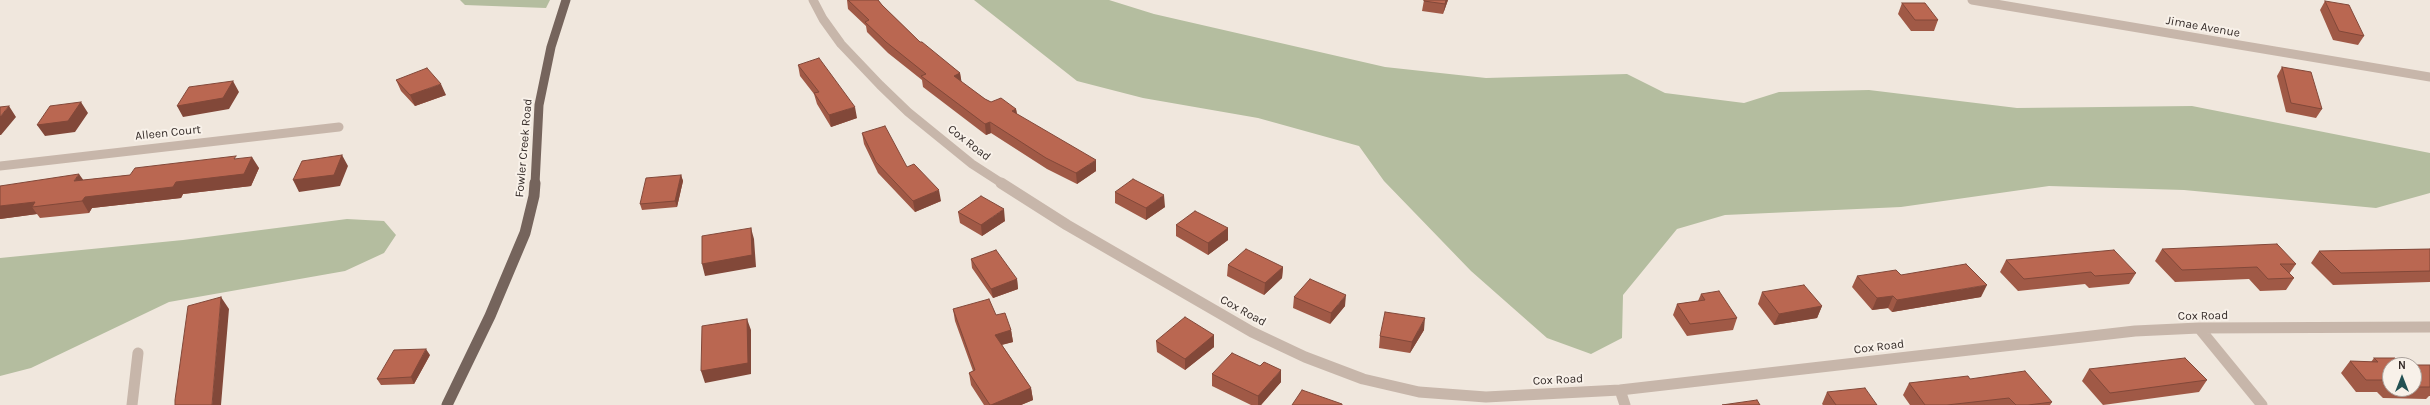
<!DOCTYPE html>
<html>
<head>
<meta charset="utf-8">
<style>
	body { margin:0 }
	#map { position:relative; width:2430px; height:405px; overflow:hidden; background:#f0e7dd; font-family:Karla,sans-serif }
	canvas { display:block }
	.north { position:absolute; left:2382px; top:357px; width:40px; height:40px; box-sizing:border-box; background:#f8f1e9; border:1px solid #aaa29c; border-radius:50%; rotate:0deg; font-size:11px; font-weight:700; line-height:16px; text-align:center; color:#352c29 }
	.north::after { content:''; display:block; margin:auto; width:14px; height:18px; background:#235153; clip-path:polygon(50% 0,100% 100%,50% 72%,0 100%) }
</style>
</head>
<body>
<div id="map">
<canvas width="2430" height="405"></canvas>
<div class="north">N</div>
</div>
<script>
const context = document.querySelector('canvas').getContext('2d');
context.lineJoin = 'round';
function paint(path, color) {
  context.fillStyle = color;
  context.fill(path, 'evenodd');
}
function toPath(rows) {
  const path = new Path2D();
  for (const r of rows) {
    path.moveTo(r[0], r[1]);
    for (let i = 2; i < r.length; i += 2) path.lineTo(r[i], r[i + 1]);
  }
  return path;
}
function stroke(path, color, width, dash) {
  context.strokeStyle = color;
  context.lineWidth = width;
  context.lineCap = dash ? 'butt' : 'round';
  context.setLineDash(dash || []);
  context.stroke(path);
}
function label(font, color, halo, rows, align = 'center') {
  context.font = font + ' Karla,sans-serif';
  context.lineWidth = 4;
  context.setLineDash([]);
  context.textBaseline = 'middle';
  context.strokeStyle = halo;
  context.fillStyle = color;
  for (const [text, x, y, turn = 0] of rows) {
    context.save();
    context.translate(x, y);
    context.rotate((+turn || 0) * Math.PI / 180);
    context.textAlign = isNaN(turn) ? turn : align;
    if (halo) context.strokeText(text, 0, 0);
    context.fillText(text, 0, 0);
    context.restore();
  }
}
paint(toPath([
	[460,0,550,0,546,8,465,5],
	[974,0,1109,0,1154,14,1385,67,1486,78,1627,74,1665,93,1744,103,1779,92,1869,90,2017,108,2192,106,2430,153,2430,193,2376,208,2184,190,2049,186,1901,207,1725,215,1677,229,1623,295,1622,338,1591,354,1547,338,1471,271,1384,181,1359,146,1258,118,1143,98,1077,81],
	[347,219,384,221,396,235,384,253,345,271,169,302,31,368,0,376,0,258,183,240]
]), '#b4bd9f');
stroke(toPath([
	[813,0,823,19,841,44,880,85,908,112,972,164,1003,184],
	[1972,0,2430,77],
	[0,166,339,127]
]), '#c7b6aa', 9);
stroke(toPath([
	[1001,183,1067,225,1252,332,1305,357,1363,379,1419,392,1486,397,1620,390,2135,331,2199,328,2430,327],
	[2199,328,2262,405],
	[1620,390,1625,405],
	[132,405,138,353]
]), '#c7b6aa', 11);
stroke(toPath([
	[535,184,539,105,551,47,566,0]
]), '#75645c', 9);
stroke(toPath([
	[447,405,490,316,525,233,534,196,535,183]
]), '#75645c', 11);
paint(toPath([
	[847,0,878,0,882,5,920,42,960,73,961,82,985,99,991,102,1016,109,1017,114,1096,171,1077,184,1047,169,991,133,986,135,923,87,922,80,888,53,867,32,866,26,848,9],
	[1424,0,1448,0,1443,14,1422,11],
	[2325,1,2364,36,2358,45,2333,40,2320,10],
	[1902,3,1938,20,1934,31,1911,31,1898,14],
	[798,65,857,118,831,127,817,104,814,94,800,76],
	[2282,67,2322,109,2316,118,2286,112,2277,76],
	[396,80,446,95,415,106,401,91],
	[862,133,941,201,915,212,878,173,864,144],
	[237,159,259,168,251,186,183,194,181,198,92,208,89,213,40,218,37,214,0,219,0,186,83,180,130,175],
	[681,175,683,181,677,207,642,210,640,204],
	[1115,192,1165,207,1146,220,1115,203],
	[958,212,1005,221,982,236,960,223],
	[1176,225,1228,228,1228,240,1208,255,1176,236],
	[2162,249,2296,264,2289,274,2294,278,2286,290,2260,291,2249,279,2175,282,2155,261],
	[2430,249,2430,282,2333,285,2311,263,2319,251],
	[971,259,1017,279,1018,289,993,298,972,268],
	[2006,260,2136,273,2129,284,2089,288,2085,284,2018,291,2000,272],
	[1228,265,1283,267,1282,278,1264,295,1227,276],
	[1901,275,1981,297,1892,312,1888,308,1872,310,1852,287,1857,276],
	[1762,292,1822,306,1817,318,1774,325,1758,304],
	[1701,294,1737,318,1733,330,1687,336,1673,315,1677,304,1698,301],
	[1294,297,1345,306,1330,324,1293,308],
	[953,309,996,315,1011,330,1013,342,1002,345,1031,388,1033,400,1021,405,984,405,971,385,969,373,973,371,955,321],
	[1424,330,1410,353,1379,348,1380,336],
	[1214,335,1214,347,1185,370,1157,352,1156,341],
	[430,355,414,384,381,385,377,379],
	[2374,358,2401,364,2415,365,2430,365,2430,396,2429,396,2426,399,2383,398,2377,392,2356,392,2341,373,2350,361,2371,362],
	[2390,365,2414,365,2414,389,2390,389],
	[2089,369,2207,380,2199,392,2103,405,2082,381],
	[1212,374,1281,382,1261,405,1251,405,1212,386],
	[1970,379,2052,402,2050,405,1910,405,1903,395,1909,383],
	[1827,392,1877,405,1823,405,1822,404]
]), '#a05946');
paint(toPath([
	[1446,0,1448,0,1443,14,1445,4],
	[960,73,962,84,954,76],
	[233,81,239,92,229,109,183,117,177,106],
	[441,84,446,95,415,106,410,95],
	[81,102,88,113,75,132,45,136,37,125],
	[9,106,16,117,1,135,0,135,0,117],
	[855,107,857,118,831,127,829,115],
	[1016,109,1018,120,1012,111],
	[990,122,991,133,986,135,985,124],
	[342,155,348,166,340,186,299,192,293,180],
	[252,157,259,168,251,186,183,194,181,198,92,208,89,213,82,201,85,197,176,182],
	[1096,160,1096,171,1077,184,1076,173],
	[79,174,87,185,74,181],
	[681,175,683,181,677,207,675,201],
	[939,190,941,201,915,212,913,201],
	[1164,195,1165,207,1146,220,1146,208],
	[35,202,32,207,37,214,0,219,0,206],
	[1004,209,1005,221,982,236,981,225],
	[751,228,754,239,756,267,705,276,702,264],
	[1228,228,1228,240,1208,255,1208,243],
	[1283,267,1282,278,1264,295,1265,283],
	[1017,279,1018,289,993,298,991,289],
	[1987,285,1981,297,1892,312,1897,300],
	[1346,295,1345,306,1330,324,1331,313],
	[1893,296,1888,308,1872,310,1877,298],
	[221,297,229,309,221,405,212,405],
	[1822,306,1817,318,1774,325,1779,314],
	[1425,318,1424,330,1410,353,1412,342],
	[747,319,751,330,751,374,705,383,701,371],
	[1011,330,1013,342,996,346,995,335],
	[1214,335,1214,347,1185,370,1185,359],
	[426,349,430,355,414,384,411,377],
	[1281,370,1281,382,1261,405,1258,405,1258,396],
	[1031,388,1033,400,1021,405,991,405]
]), '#824839');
const building = toPath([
	[848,0,878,0,882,5,920,42,922,42,960,73,954,76,985,99,991,102,1001,98,1016,109,1012,111,1096,160,1076,173,1046,158,990,122,985,124,921,76,926,74,886,42,865,22,869,20,848,0],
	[1424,0,1446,0,1445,4,1424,1,1424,0],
	[2325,1,2349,5,2364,36,2339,31,2325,1],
	[1902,3,1925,3,1938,20,1915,20,1902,3],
	[819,58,855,107,829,115,814,93,819,92,798,65,819,58],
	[2282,67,2311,72,2322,109,2291,103,2282,67],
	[427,68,441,84,410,95,396,80,427,68],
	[233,81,223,98,177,106,189,87,233,81],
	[81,102,68,121,37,125,50,106,81,102],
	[9,106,0,117,0,107,9,106],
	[885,126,907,167,914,164,939,190,913,201,876,162,862,133,885,126],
	[342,155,334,175,293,180,302,161,342,155],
	[236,156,234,159,252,157,244,174,176,182,173,187,85,197,82,201,32,207,35,202,0,206,0,186,79,174,74,181,130,175,135,168,236,156],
	[681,175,675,201,640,204,646,178,681,175],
	[1133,179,1164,195,1146,208,1115,192,1133,179],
	[981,196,1004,209,981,225,958,212,981,196],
	[1195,211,1228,228,1208,243,1176,225,1195,211],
	[751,228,752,255,702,264,702,236,751,228],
	[2277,244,2296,264,2280,264,2294,278,2268,279,2257,267,2182,270,2162,249,2277,244],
	[1246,249,1283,267,1265,283,1228,265,1246,249],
	[2430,249,2430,271,2341,273,2319,251,2430,249],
	[996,250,1017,279,991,289,971,259,996,250],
	[2114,250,2136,273,2095,276,2091,272,2024,279,2006,260,2114,250],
	[1966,264,1987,285,1897,300,1893,296,1877,298,1857,276,1896,270,1901,275,1966,264],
	[1310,279,1346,295,1331,313,1294,297,1310,279],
	[1804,285,1822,306,1779,314,1762,292,1804,285],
	[1719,291,1737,318,1690,324,1677,304,1705,300,1701,294,1719,291],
	[221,297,212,405,175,405,175,400,188,306,221,297],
	[989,299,996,315,1005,313,1011,330,995,335,1031,388,991,405,990,405,969,373,975,370,953,309,989,299],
	[1385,312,1425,318,1412,342,1380,336,1385,312],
	[1185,317,1214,335,1185,359,1156,341,1185,317],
	[747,319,748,363,701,371,702,326,747,319],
	[426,349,411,377,377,379,394,350,426,349],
	[1232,353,1260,366,1264,362,1281,370,1258,396,1212,374,1232,353],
	[2185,358,2207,380,2110,393,2089,369,2185,358],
	[2374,358,2395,358,2401,364,2415,365,2430,365,2430,387,2414,387,2414,365,2390,365,2390,384,2387,380,2366,380,2350,361,2378,362,2374,358],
	[2025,371,2052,402,2028,405,2016,405,2009,398,1947,405,1925,405,1909,383,1968,376,1970,379,2025,371],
	[1865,388,1877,405,1836,405,1827,392,1865,388],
	[1302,390,1342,404,1342,405,1292,405,1302,390],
	[1757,400,1760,405,1722,405,1757,400]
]);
paint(building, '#ba6751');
stroke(building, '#824839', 1);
label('12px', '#352c29', '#f8f1e9', [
	["Jimae Avenue",2203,27,10],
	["Alleen Court",168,133,-6],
	["Cox Road",969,143,38],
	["Fowler Creek Road",524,148,-85],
	["Cox Road",1243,311,29],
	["Cox Road",2203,316,-1],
	["Cox Road",1879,347,-7],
	["Cox Road",1558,380,-3]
]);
</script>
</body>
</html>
